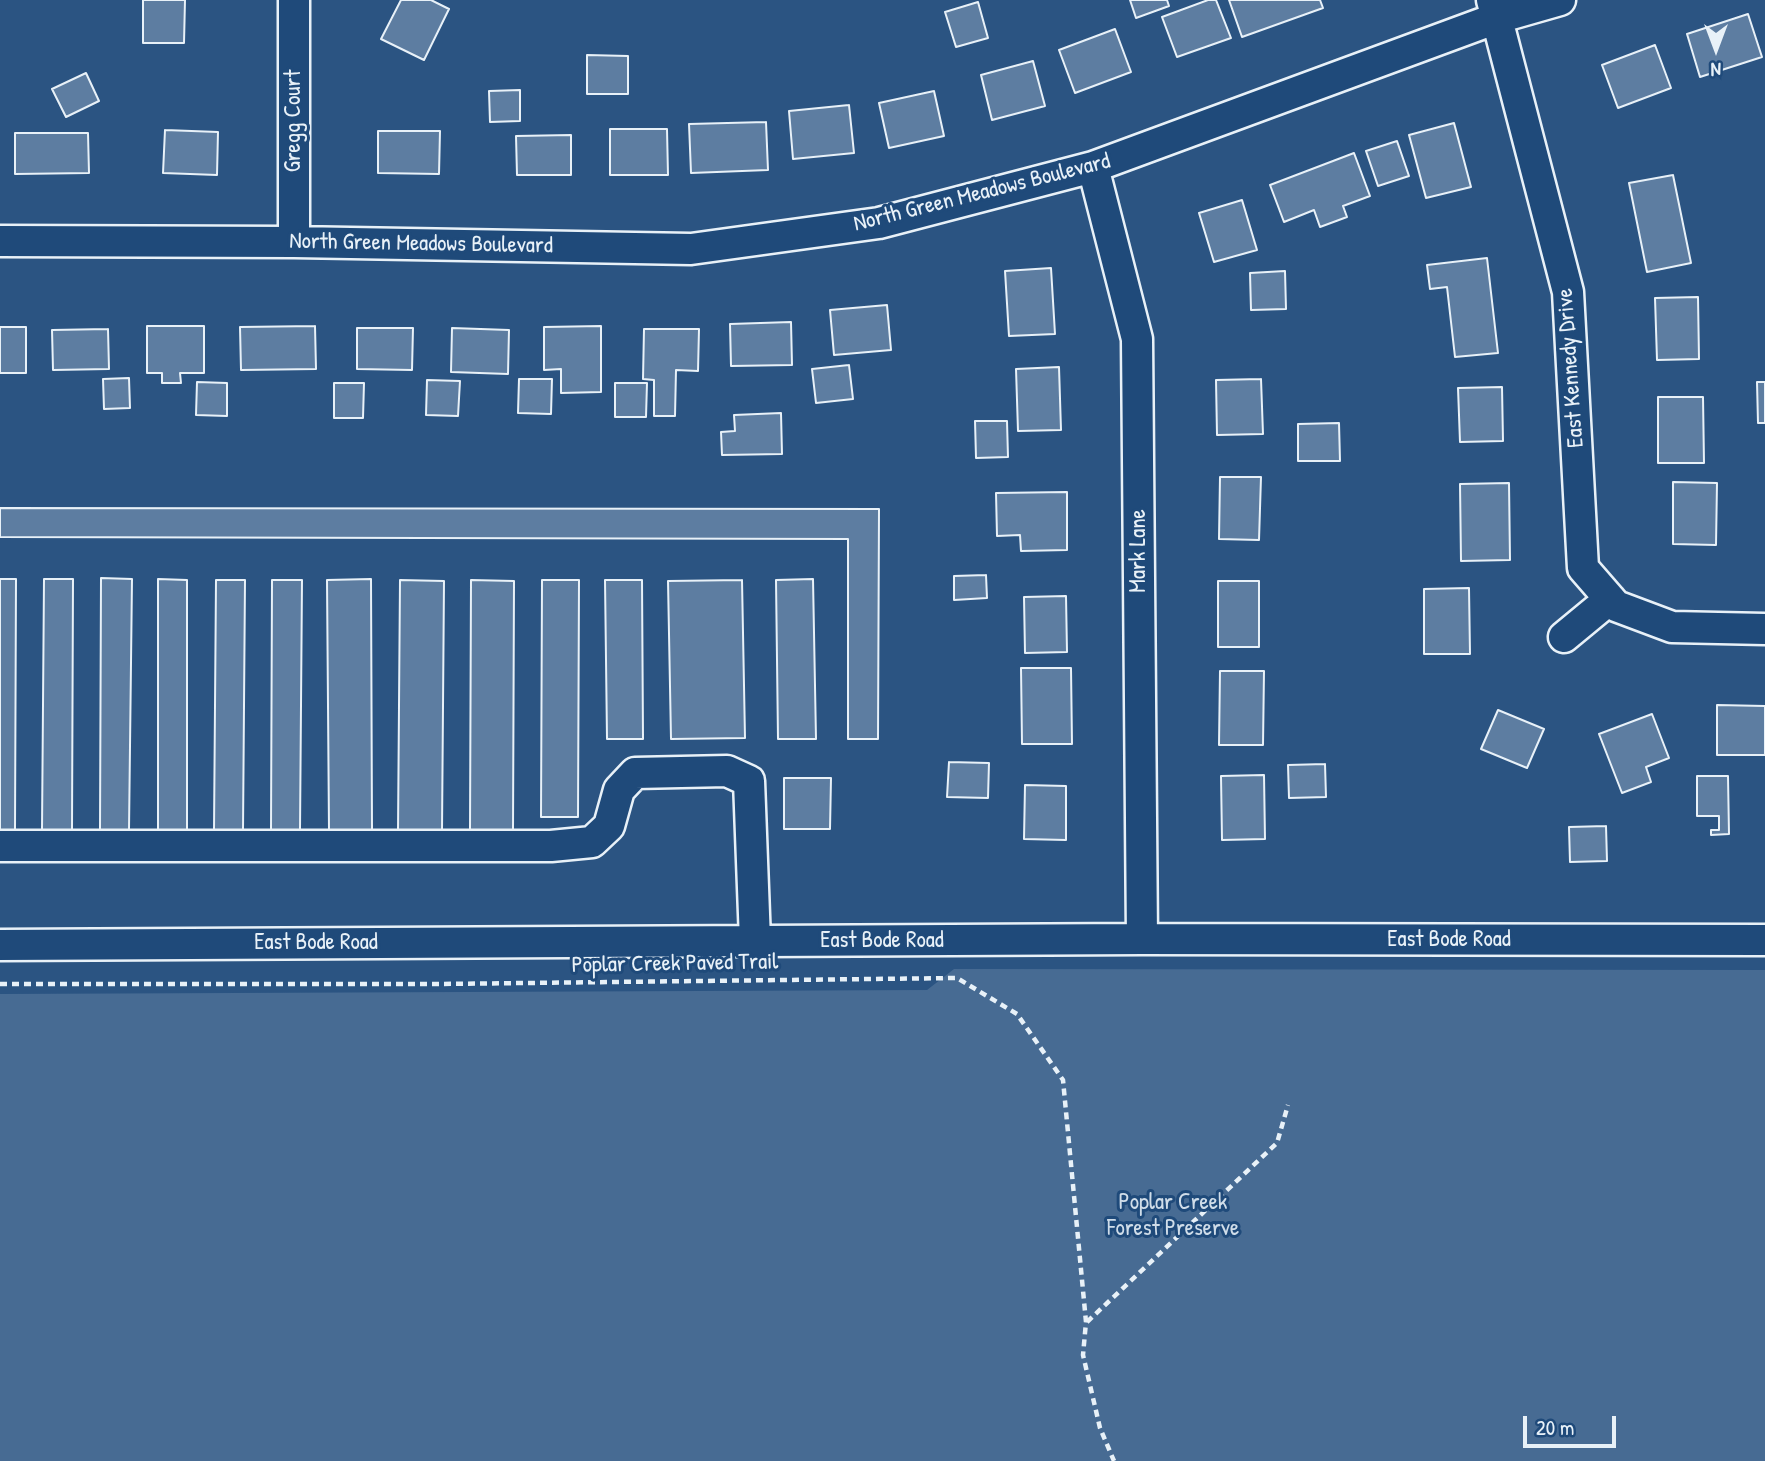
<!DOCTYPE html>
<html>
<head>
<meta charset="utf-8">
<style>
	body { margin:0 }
	#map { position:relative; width:1765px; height:1461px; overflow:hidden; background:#2b5482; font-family:"Patrick Hand",sans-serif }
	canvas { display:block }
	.north { position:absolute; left:1681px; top:14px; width:70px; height:70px; -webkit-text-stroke:5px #1f4a7a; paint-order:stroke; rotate:180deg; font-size:19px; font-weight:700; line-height:28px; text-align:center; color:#e8f1f8 }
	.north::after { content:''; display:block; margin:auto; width:24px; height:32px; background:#e8f1f8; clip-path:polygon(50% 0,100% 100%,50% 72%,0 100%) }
	.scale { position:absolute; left:1523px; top:1416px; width:93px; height:32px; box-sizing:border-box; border:4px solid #e8f1f8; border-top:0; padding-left:9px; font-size:21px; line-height:24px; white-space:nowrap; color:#e8f1f8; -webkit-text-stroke:5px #1f4a7a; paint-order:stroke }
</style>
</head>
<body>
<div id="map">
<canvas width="1765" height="1461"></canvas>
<div class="north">N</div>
<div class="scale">20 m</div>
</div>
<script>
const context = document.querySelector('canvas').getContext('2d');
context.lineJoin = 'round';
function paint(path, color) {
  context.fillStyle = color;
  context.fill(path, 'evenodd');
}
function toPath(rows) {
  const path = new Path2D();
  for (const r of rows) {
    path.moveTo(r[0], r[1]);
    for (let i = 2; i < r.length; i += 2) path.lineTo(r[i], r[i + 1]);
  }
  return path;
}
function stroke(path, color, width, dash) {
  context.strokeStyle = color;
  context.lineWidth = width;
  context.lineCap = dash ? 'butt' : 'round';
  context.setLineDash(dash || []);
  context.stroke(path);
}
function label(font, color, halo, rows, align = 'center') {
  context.font = font + ' "Patrick Hand",sans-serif';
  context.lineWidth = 6;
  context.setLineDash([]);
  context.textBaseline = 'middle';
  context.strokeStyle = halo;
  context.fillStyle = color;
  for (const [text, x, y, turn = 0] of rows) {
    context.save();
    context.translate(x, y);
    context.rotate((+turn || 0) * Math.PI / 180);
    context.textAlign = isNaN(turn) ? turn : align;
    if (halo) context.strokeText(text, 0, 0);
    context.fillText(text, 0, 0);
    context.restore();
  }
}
paint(toPath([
	[954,969,1765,970,1765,1461,0,1461,0,994,927,990]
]), '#476b93');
const building = toPath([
	[143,0,185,0,184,43,143,43,143,0],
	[401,0,431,0,449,9,424,60,381,39,401,0],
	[1130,0,1167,0,1169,6,1136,18,1130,0],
	[1208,0,1216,0,1231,38,1177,57,1162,17,1208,0],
	[1229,0,1320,0,1323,8,1242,37,1229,0],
	[978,2,988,38,956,47,945,12,978,2],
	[1748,14,1762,57,1700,77,1687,34,1748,14],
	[1115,29,1131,72,1075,93,1059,50,1115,29],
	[1655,45,1671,88,1618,108,1602,65,1655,45],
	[587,55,628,56,628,94,587,94,587,55],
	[1033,61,1045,106,992,120,981,75,1033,61],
	[86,73,99,101,66,117,52,89,86,73],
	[520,90,520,121,490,122,489,91,520,90],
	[934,91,944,136,889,148,879,103,934,91],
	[849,105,854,153,793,159,789,111,849,105],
	[766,122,768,170,691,173,689,124,766,122],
	[1454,123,1471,187,1426,198,1409,135,1454,123],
	[610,129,667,129,668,175,610,175,610,129],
	[165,130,218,132,217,175,163,173,165,130],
	[378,131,440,131,439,174,378,173,378,131],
	[15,133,88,133,89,173,15,174,15,133],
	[571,135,571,175,517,175,516,136,571,135],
	[1397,141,1409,176,1378,186,1366,151,1397,141],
	[1354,153,1370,196,1343,206,1347,217,1320,227,1314,210,1284,222,1270,185,1354,153],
	[1673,175,1691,263,1647,272,1629,183,1673,175],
	[1242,200,1257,250,1214,262,1199,213,1242,200],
	[1487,258,1498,353,1455,357,1447,287,1430,289,1427,265,1487,258],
	[1051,268,1055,334,1009,336,1005,271,1051,268],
	[1285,271,1286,309,1251,310,1250,273,1285,271],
	[1698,297,1699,359,1657,360,1655,298,1698,297],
	[887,305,891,350,834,355,830,310,887,305],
	[791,322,792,365,731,366,730,324,791,322],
	[147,326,204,326,204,373,180,373,181,383,162,383,162,373,147,373,147,326],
	[315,326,316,369,241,370,240,327,315,326],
	[601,326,601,392,561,393,561,369,544,370,544,327,601,326],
	[0,327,26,327,26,373,0,373,0,327],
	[357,328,413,328,412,370,357,369,357,328],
	[452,328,509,330,508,374,451,372,452,328],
	[108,329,109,369,53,370,52,330,108,329],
	[644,329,699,329,698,371,676,370,675,416,654,416,654,380,643,379,644,329],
	[849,365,853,399,816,403,812,369,849,365],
	[1059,367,1061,430,1018,431,1016,369,1059,367],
	[129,378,130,408,104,409,103,379,129,378],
	[519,379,552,379,551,414,518,413,519,379],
	[1261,379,1263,434,1217,435,1216,380,1261,379],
	[427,380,460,381,458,416,426,415,427,380],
	[197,382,227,383,227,416,196,415,197,382],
	[1757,382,1765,382,1765,423,1758,423,1757,382],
	[334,383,364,383,363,418,334,418,334,383],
	[615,383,647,383,646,417,615,417,615,383],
	[1502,387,1503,441,1460,442,1458,388,1502,387],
	[1658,397,1703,397,1704,463,1658,463,1658,397],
	[781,413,782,454,722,455,721,432,735,431,734,415,781,413],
	[975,421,1007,421,1008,457,976,458,975,421],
	[1339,423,1340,461,1298,461,1298,424,1339,423],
	[1220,477,1261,477,1259,540,1219,539,1220,477],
	[1673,482,1717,483,1716,545,1673,544,1673,482],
	[1509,483,1510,560,1461,561,1460,484,1509,483],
	[1067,492,1067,550,1021,551,1020,535,997,536,996,493,1067,492],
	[0,508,879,509,878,739,848,739,848,539,0,537,0,508],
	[986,575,987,598,954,600,954,576,986,575],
	[101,578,132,579,129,830,100,830,101,578],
	[0,579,16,579,15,830,0,830,0,579],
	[44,579,73,579,72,830,42,830,44,579],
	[158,579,187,580,187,830,158,830,158,579],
	[371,579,372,831,329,831,327,580,371,579],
	[813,579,816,739,778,739,776,580,813,579],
	[216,580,245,580,243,831,214,831,216,580],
	[272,580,302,580,300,830,271,830,272,580],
	[400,580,444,581,442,831,398,831,400,580],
	[471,580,514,581,513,831,470,831,471,580],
	[542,580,579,580,578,817,541,817,542,580],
	[605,580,642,580,643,739,607,739,605,580],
	[742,580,745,738,671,739,668,581,742,580],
	[1218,581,1259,581,1259,647,1218,647,1218,581],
	[1469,588,1470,654,1424,654,1424,589,1469,588],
	[1066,596,1067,652,1025,653,1024,597,1066,596],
	[1021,668,1071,668,1072,744,1022,744,1021,668],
	[1220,671,1264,671,1263,745,1219,745,1220,671],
	[1717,705,1765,706,1765,755,1717,755,1717,705],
	[1498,710,1544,729,1527,768,1481,749,1498,710],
	[1652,714,1669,758,1646,767,1651,782,1622,793,1599,734,1652,714],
	[949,762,989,763,988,798,947,797,949,762],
	[1325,764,1326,797,1289,798,1288,765,1325,764],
	[1264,775,1265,839,1222,840,1221,776,1264,775],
	[1697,776,1728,776,1729,834,1711,835,1711,830,1719,830,1719,816,1697,816,1697,776],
	[784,778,831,778,830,829,784,829,784,778],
	[1025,785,1066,786,1066,840,1024,839,1025,785],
	[1606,826,1607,861,1570,862,1569,827,1606,826]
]);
paint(building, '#5d7da1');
stroke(building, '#e8f1f8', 2);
const minor = toPath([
	[294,0,294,242],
	[1492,0,1568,292,1583,568,1616,606,1672,627,1765,629],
	[1093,167,1137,339,1142,939],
	[0,241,294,242,691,249,879,223,1093,167,1497,18,1560,0],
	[1564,637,1610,599],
	[0,846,551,846,592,842,609,826,619,790,635,773,727,771,749,781,755,941],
	[0,945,1142,939,1765,940]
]);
stroke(minor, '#e8f1f8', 35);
stroke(toPath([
	[0,984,438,984,957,978,1017,1014,1063,1080,1086,1322,1083,1355,1100,1428,1114,1461],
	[1087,1322,1277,1143,1288,1105]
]), '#e8f1f8', 4.5, [7, 5]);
stroke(minor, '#1f4a7a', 30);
label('23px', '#e8f1f8', '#1f4a7a', [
	["Gregg Court",294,121,-90],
	["North Green Meadows Boulevard",982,193,-14],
	["North Green Meadows Boulevard",421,244,1],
	["East Kennedy Drive",1571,368,-94],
	["Mark Lane",1139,551,-90],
	["East Bode Road",1449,940],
	["East Bode Road",882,941],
	["East Bode Road",316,943],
	["Poplar Creek Paved Trail",675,964,-1]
]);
label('23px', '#d0dde9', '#1f4a7a', [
	["Poplar Creek",1173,1203],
	["Forest Preserve",1173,1229]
]);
</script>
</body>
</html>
